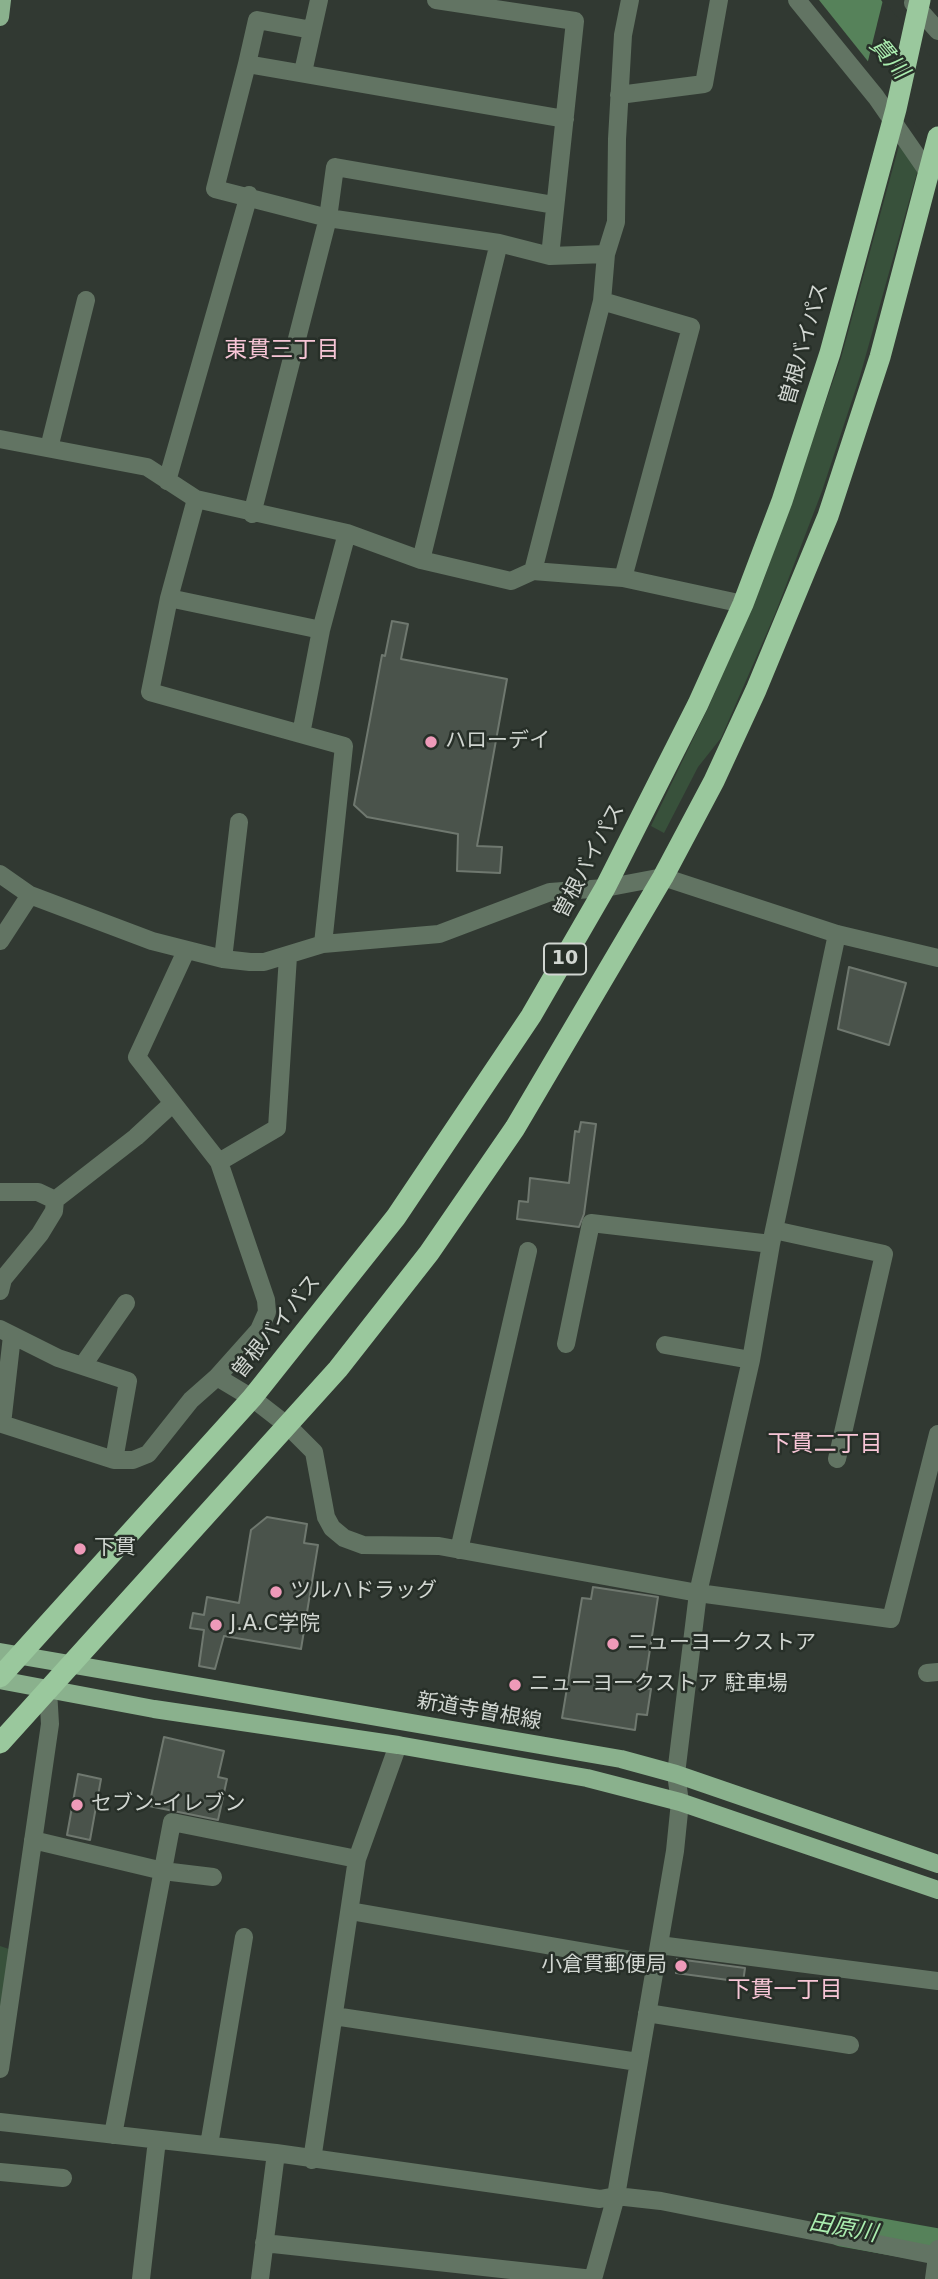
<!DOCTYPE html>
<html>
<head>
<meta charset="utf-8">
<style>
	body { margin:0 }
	canvas { display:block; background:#313932 }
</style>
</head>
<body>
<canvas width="938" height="2279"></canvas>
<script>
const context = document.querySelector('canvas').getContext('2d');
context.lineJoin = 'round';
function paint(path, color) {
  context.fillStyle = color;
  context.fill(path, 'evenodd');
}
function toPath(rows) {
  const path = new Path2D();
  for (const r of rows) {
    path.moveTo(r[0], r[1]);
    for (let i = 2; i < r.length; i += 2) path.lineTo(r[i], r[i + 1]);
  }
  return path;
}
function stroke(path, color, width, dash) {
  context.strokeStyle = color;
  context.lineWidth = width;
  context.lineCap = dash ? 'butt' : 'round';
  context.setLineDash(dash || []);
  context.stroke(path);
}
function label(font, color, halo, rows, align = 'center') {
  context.font = font + ' "DejaVu Sans","Noto Sans JP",sans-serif';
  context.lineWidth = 5;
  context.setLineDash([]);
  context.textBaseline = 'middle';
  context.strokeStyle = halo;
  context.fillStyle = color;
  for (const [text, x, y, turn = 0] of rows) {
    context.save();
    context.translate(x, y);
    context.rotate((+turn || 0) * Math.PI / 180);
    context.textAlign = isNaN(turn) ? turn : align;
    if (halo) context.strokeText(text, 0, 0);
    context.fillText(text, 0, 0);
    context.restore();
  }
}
paint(toPath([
	[900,142,918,169,860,376,822,491,775,614,721,738,698,767,664,833,651,826,709,706,764,579,841,358],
	[0,1946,12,1950,0,2029]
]), '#38513b');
paint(toPath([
	[819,0,881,0,938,71,938,149]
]), '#56825a');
paint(toPath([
	[883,0,938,65,938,152,867,65]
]), '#313932');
stroke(toPath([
	[842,2229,938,2246]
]), '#56825a', 35);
const building = toPath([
	[392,621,408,624,401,659,507,679,477,846,502,847,500,873,457,871,458,834,367,817,354,805,382,655,385,656,392,621],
	[849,967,906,983,889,1045,838,1029,849,967],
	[581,1122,596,1124,584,1214,579,1227,517,1219,519,1201,528,1202,530,1178,569,1183,575,1131,579,1132,581,1122],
	[267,1517,307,1524,304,1543,318,1545,301,1649,224,1636,215,1669,199,1666,204,1630,190,1628,193,1613,204,1615,207,1597,239,1603,251,1530,267,1517],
	[593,1587,658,1597,644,1688,651,1689,647,1715,637,1714,635,1730,562,1718,582,1598,591,1599,593,1587],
	[164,1737,224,1751,218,1777,227,1779,218,1820,149,1806,164,1737],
	[78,1774,101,1779,90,1840,67,1835,78,1774],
	[677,1959,745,1968,743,1982,676,1973,677,1959]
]);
paint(building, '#4a534b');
stroke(building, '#6f786f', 2);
stroke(toPath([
	[436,0,575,21,550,256],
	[797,0,876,97,930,175],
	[913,3,938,31],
	[247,64,257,20,312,30],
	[303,72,319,0],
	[619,95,704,84,719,0],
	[565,119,247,64,215,189,328,218,499,243,550,256,606,254],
	[0,439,147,467,196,499,347,533,421,560,511,581,533,571,623,578,743,604],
	[49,448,86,300],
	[167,481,249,195],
	[196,499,169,598,150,692,344,746,323,944],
	[252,514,328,218,335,167,554,205],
	[421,560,499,243],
	[533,571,602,301],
	[623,578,691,327,602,301,606,254,616,222,617,139,623,35,630,0],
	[169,598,321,630],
	[301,734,321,630,347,533],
	[0,874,30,895,152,941,223,959,250,962,264,962,323,944,439,934,550,892,605,888,663,877,837,934,938,958],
	[0,941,30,895],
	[186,951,137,1057,219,1162,266,1300,267,1312,259,1330,217,1377,252,1398,288,1426,314,1452,326,1517,332,1528,344,1538,363,1545,439,1546,698,1593,891,1619,938,1434],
	[223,959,239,822],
	[219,1162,277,1128,288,956],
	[0,1192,38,1192,55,1200,136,1137,173,1103],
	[774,1230,884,1254,837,1459],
	[0,1291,3,1279,40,1234,54,1211,55,1200],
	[0,1329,58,1358,128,1381,114,1460,133,1460,148,1454,191,1400,217,1377],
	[12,1336,2,1424,114,1460],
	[566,1344,591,1223,771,1244],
	[665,1345,751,1360],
	[83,1365,126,1303],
	[459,1550,528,1251],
	[927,1673,938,1672],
	[33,1840,163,1871,213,1877],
	[350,1911,655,1964],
	[659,1945,938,1981],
	[647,2013,850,2045],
	[334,2016,638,2062],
	[0,2069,50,1724,48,1690],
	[0,2122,276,2153,600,2199,616,2196,661,2201,938,2256],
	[113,2135,172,1822,357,1859],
	[209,2145,244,1937],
	[312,2160,357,1859,398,1745],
	[0,2172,63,2178],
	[264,2243,593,2279],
	[141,2279,157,2140],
	[260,2279,276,2153],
	[593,2279,616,2196,675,1851,680,1802,676,1774,698,1593,751,1360,771,1244,837,934],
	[934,2279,938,2249]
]), '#627463', 18);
stroke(toPath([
	[0,17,2,0],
	[0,1652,621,1759,676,1774,938,1864],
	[0,1680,154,1709,398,1745,587,1778,680,1802,938,1890]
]), '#8ab18d', 18);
stroke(toPath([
	[0,1677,252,1398,396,1217,531,1016,605,888,698,704,743,604,782,501,830,353,896,109,920,0],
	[0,1743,338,1369,429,1253,515,1128,663,877,714,781,756,690,828,516,880,357,938,137]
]), '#9ac89d', 21);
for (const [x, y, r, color] of [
	[431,742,7,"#ef9ab9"],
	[80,1549,7,"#ef9ab9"],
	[276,1592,7,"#ef9ab9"],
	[216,1625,7,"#ef9ab9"],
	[613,1644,7,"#ef9ab9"],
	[515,1685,7,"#ef9ab9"],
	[77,1805,7,"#ef9ab9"],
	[681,1966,7,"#ef9ab9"]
]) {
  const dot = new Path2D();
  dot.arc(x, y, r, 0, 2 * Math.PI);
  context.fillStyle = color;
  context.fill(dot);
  stroke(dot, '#272f28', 2.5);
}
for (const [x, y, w] of [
	[565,959,42]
]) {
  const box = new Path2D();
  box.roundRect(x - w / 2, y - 15.5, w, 31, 5);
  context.fillStyle = '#272f28';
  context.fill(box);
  stroke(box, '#d1d6d1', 2);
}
label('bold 19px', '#d1d6d1', null, [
	["10",565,959]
]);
label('21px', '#d1d6d1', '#272f28', [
	["曽根バイパス",805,344,-74],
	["曽根バイパス",590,861,-62],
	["曽根バイパス",277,1327,-51],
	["新道寺曽根線",479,1712,10]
]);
label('21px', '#d1d6d1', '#272f28', [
	["ハローデイ",445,742],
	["下貫",94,1549],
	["ツルハドラッグ",290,1592],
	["J.A.C学院",230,1625],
	["ニューヨークストア",627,1644],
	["ニューヨークストア 駐車場",529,1685],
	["セブン-イレブン",91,1805],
	["小倉貫郵便局",667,1966,"right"]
], 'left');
label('italic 23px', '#aaedaf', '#272f28', [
	["貫川",888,59,50],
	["田原川",843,2229,10]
]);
label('23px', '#f7c5d6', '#272f28', [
	["東貫三丁目",282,351],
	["下貫二丁目",825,1445],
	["下貫一丁目",785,1991]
]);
</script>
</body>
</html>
